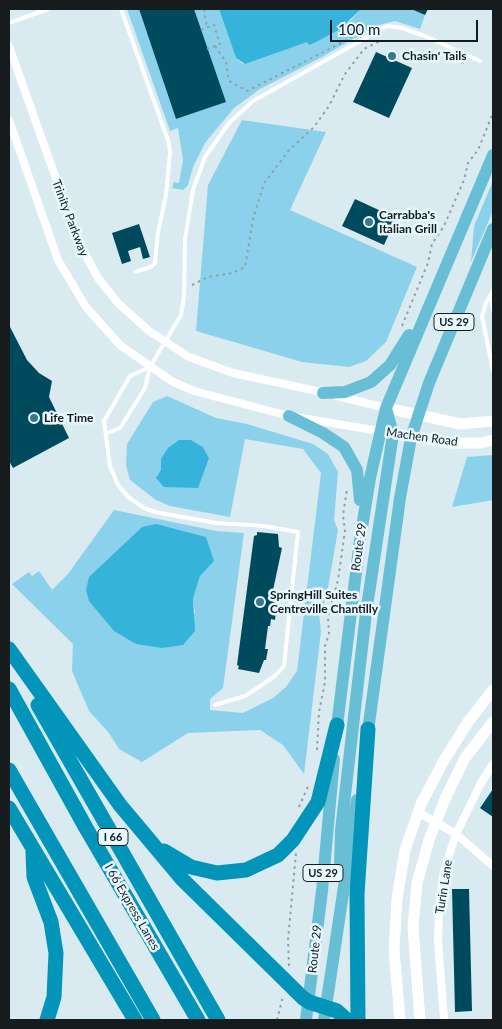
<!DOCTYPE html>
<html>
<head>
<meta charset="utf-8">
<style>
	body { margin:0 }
	#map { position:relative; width:502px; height:1029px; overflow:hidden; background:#d9eaf1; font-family:Lato,sans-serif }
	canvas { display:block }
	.frame { position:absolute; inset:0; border:10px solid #161c1e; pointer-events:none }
	.scale { position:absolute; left:330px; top:20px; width:148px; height:22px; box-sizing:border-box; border:2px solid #161c1e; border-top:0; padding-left:6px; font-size:15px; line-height:18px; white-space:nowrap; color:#161c1e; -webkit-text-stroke:4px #e7f8fe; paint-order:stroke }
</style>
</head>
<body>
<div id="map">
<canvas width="502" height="1029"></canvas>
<div class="frame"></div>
<div class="scale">100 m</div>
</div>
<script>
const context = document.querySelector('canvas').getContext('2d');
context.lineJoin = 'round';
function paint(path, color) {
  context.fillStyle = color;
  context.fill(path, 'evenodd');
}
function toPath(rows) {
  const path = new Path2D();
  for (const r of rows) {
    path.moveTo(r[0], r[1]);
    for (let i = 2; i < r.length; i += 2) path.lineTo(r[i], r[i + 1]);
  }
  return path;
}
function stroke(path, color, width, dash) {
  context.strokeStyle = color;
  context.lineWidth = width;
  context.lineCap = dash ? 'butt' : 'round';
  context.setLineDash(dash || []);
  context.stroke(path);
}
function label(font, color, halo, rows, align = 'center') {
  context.font = font + ' Lato,sans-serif';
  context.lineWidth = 5;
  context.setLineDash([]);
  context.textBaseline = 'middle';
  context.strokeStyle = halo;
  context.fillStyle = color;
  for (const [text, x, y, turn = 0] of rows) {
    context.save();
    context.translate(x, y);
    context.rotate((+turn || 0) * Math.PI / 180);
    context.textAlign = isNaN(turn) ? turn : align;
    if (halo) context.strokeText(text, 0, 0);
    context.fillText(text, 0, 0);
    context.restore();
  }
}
paint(toPath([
	[127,9,139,9,176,119,225,102,194,9,219,9,236,58,243,64,350,21,361,9,411,9,425,15,420,29,395,21,375,26,322,57,260,89,234,108,205,143,193,167,188,185,183,190,172,188,174,182,179,183,183,160,178,128,170,131],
	[242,120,326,132,290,210,417,267,386,342,366,361,349,367,302,362,196,331,208,185],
	[493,181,493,211,471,262,474,226],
	[167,396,216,418,247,424,313,444,328,454,338,472,334,520,338,530,326,599,319,613,321,632,304,774,283,745,260,730,188,733,142,762,119,749,109,733,89,711,72,671,73,644,12,584,29,572,32,576,39,571,52,590,68,574,114,510,216,531,244,533,223,688,210,699,210,710,243,713,273,698,286,687,297,671,321,473,303,449,245,439,230,517,170,506,156,500,130,480,126,465,127,444,153,402],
	[191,440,203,447,209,458,156,478],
	[142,527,200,576,193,599,195,614,86,590,90,577],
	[493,455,493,500,452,507,467,457]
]), '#8cd1eb');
paint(toPath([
	[219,9,361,9,340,29,316,42,309,45,307,42,245,64,236,58],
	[179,440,191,440,203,447,209,458,198,488,164,487,156,478,161,470,161,459,168,448],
	[156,524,206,537,214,561,200,576,193,599,195,631,183,645,162,648,136,644,114,631,89,601,86,590,89,577,142,527]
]), '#35b3da');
paint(toPath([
	[139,9,194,9,226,102,176,119],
	[411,9,428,9,425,15],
	[376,52,412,68,389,118,353,102],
	[355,199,396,218,384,245,342,226],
	[139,224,150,257,143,259,140,247,128,251,131,261,122,264,112,233],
	[9,325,27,360,39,373,52,381,49,397,69,438,13,468,9,461],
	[257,532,278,534,279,547,282,548,272,595,274,596,273,602,277,603,275,620,271,619,270,626,268,626,265,649,268,649,266,660,264,660,259,673,238,669,239,666,237,665,254,536,257,535],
	[493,789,493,817,480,808],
	[452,889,469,889,472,1011,455,1012]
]), '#004a5e');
stroke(toPath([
	[204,9,207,28],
	[201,30,214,25,220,44,207,49],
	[215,46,226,62,229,81,247,91,343,42,369,25,370,28],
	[192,285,208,277,233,273,245,267,253,219,264,183,290,149,314,127,329,106,345,74,364,49,378,42,377,38],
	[402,326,428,263,432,244,444,226,464,180,468,163,478,150,493,113],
	[317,750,319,712,325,682,325,646,329,634,328,616,338,580,345,531,343,515,347,489],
	[299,807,309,784],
	[289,966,288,940,296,853],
	[277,1020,283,996]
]), '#929ea4', 2, [2.5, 4]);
stroke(toPath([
	[121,9,169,143,170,153,166,195,158,232,155,263,151,267,135,272],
	[9,23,48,9],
	[493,291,486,303,482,316,493,371],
	[491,295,493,311],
	[150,367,130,376,104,421,110,466,118,485,128,497,144,508,155,512,216,523,264,526,298,532,284,666,276,675,256,689,245,696,215,705],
	[107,433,120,428,145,388,150,367,181,315,184,297,185,239,193,190,205,157,229,123,253,101,387,26,402,28,427,37,480,61]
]), '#fff', 4);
stroke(toPath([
	[9,46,78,241,98,278,118,303,149,331,189,357,233,373,326,393],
	[9,120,58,260,86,307,120,345,173,382,194,391,289,416,380,431],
	[337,396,386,408],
	[418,812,456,834,493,866],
	[444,1020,438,940,439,907,444,870,456,834,481,783,493,764]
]), '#fff', 8);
stroke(toPath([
	[386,408,461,424,493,421],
	[384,432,451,443,481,443,493,440],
	[400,1020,394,950,397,899,405,850,421,804,443,762,468,722,493,690],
	[420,1020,413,927,417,883,429,840,445,799,465,758,493,722]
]), '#fff', 11);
stroke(toPath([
	[323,393,345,392,371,382,390,365,409,335],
	[289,416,323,433,344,447,357,470,360,500],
	[336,734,360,540,370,478,386,408,493,155],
	[367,738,400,498,411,438,429,383,493,229],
	[340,866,341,830,366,613,393,434,386,408],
	[306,1020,322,891,334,759],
	[324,1020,357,800]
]), '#68bfd5', 12);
stroke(toPath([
	[9,649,120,805,182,879,303,998,309,1002,337,1011,347,1020],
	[9,689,86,828,198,1020],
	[38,705,218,1020],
	[9,770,153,1020],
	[9,808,135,1020],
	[164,851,191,867,217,873,246,870,278,855,293,840,318,802,337,725],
	[33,852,34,877,51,922,56,953,54,997,47,1020],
	[358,1020,357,894,368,729]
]), '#0395b9', 15);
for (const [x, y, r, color] of [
	[392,56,5,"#38778c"],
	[369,222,5,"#38778c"],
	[34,418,5,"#38778c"],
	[260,602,5,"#38778c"]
]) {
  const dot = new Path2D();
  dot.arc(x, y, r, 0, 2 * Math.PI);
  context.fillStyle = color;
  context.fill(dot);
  stroke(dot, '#e7f8fe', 2);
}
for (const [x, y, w] of [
	[454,322,40],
	[113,837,30],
	[323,873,40]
]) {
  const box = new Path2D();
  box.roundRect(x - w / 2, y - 8.5, w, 17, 4);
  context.fillStyle = '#e7f8fe';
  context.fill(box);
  stroke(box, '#161c1e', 1);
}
label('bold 11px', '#161c1e', null, [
	["US 29",454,322],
	["I 66",113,837],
	["US 29",323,873]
]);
label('bold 12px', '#161c1e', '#e7f8fe', [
	["Chasin' Tails",402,56],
	["Carrabba's",379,215],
	["Italian Grill",379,229],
	["Life Time",44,418],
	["SpringHill Suites",270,595],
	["Centreville Chantilly",270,609]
], 'left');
label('12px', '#161c1e', '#e7f8fe', [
	["Trinity Parkway",70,218,69],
	["Machen Road",422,437,8],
	["Route 29",359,547,-82],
	["Turin Lane",444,887,-81],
	["I 66 Express Lanes",132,907,60],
	["Route 29",315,949,-84]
]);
</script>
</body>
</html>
